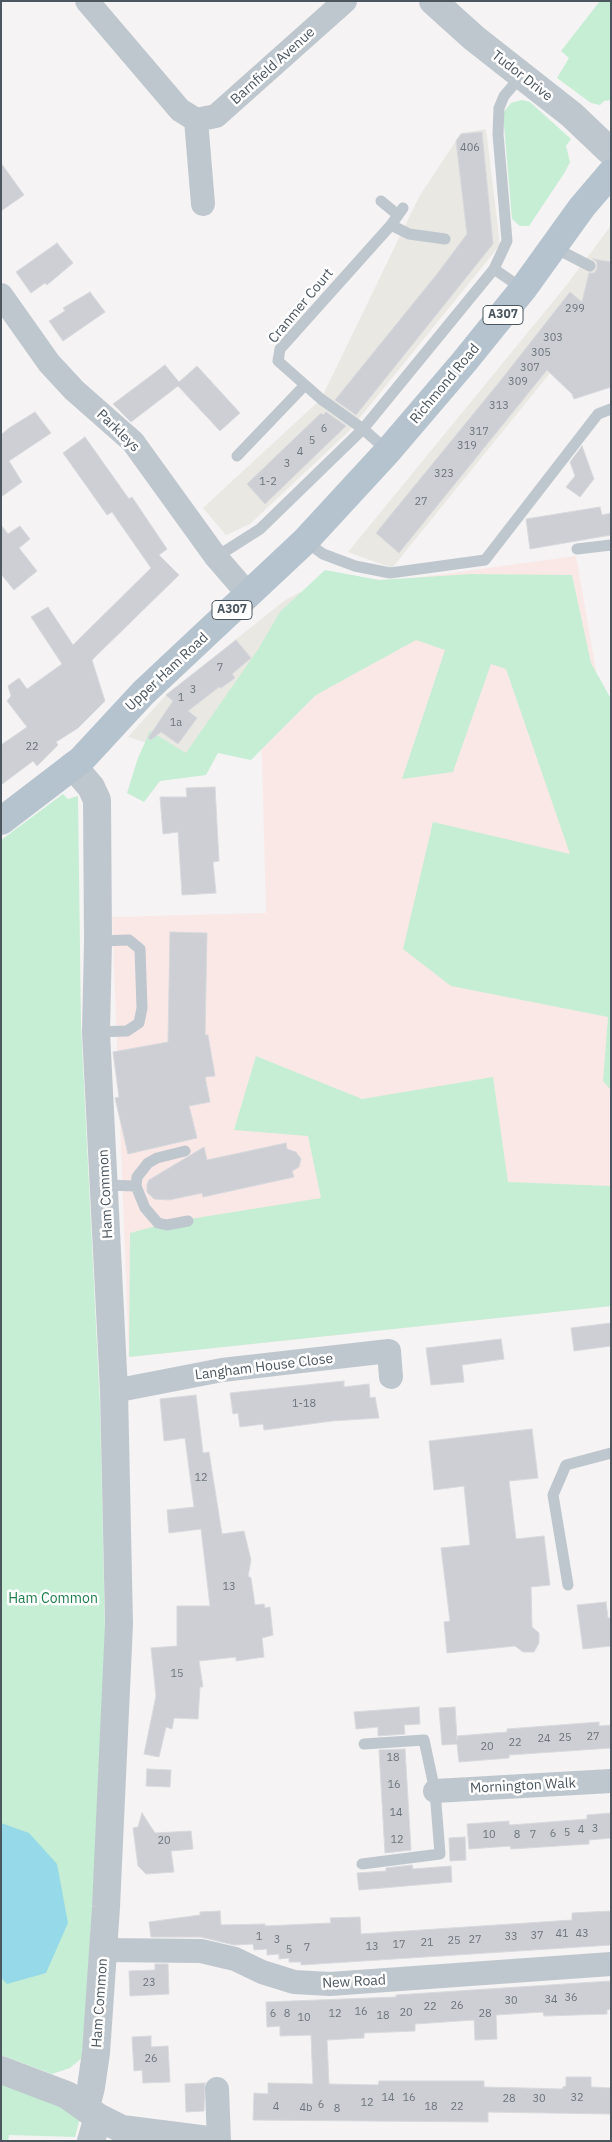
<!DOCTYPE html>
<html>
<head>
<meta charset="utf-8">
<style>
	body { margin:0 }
	#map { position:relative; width:612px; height:2142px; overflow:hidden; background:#f5f3f3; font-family:"IBM Plex Sans",sans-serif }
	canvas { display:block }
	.frame { position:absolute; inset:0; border:2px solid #4b565f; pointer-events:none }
</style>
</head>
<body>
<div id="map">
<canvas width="612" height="2142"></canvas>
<div class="frame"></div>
</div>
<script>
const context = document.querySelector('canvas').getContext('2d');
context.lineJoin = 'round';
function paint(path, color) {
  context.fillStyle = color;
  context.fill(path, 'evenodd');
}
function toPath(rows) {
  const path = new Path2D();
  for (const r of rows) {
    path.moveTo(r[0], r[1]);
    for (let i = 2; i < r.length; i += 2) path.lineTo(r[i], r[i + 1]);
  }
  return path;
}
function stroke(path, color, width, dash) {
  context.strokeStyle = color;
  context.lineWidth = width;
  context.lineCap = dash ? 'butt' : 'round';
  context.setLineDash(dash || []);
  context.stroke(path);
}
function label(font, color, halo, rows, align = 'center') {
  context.font = font + ' "IBM Plex Sans",sans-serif';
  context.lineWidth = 5;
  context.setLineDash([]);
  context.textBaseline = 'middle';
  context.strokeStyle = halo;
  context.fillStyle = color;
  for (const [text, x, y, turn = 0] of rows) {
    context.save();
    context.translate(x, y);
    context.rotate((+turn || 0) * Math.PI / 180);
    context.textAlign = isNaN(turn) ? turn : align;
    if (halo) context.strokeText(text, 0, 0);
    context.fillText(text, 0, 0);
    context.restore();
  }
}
paint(toPath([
	[486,129,500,245,349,431,250,524,226,535,203,508,321,399,419,197,461,133],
	[610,227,611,343,597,315,392,568,348,552,565,287],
	[300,592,308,598,188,755,128,737,166,695,284,601]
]), '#eae8e2');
paint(toPath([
	[576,556,611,757,611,1306,129,1357,112,917,266,913,262,756,242,678,332,574,392,581]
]), '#fae8e7');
paint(toPath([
	[600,1,611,1,611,100,604,101,600,105,591,103,557,78,569,58,561,51],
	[522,100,530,102,571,139,566,146,570,162,565,172,529,226,520,226,512,219,503,113,511,103],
	[325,570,379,580,471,574,572,575,591,663,611,699,611,1090,603,1081,608,1017,451,986,403,949,433,822,570,854,506,669,491,664,453,772,402,779,445,650,416,640,316,695,251,760,218,753,206,775,160,781,144,802,127,793,138,758,150,731,186,753,257,651,280,612],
	[63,794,68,799,78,796,81,1025,100,1405,106,1679,83,2057,70,2068,52,2074,1,2055,1,840],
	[256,1056,362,1099,493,1077,508,1182,611,1186,611,1306,129,1357,130,1233,171,1222,321,1198,308,1136,234,1130],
	[1,2076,72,2109,80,2118,75,2137,9,2135,8,2141,1,2141]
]), '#c6eed4');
paint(toPath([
	[1,1823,29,1833,57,1864,68,1923,46,1973,7,1984,1,1978]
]), '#96d9e8');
const building = toPath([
	[482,132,493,244,356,415,335,400,437,274,467,234,456,141,461,134,482,132],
	[1,163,24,195,1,211,1,163],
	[57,243,73,263,47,285,45,283,31,293,16,272,57,243],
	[593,259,611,262,611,387,574,399,572,394,547,370,399,553,376,533,501,380,570,292,582,302,589,273,594,273,597,269,597,262,593,259],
	[90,292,105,312,63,341,49,321,65,311,63,308,90,292],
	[165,365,179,382,197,366,240,413,220,431,178,386,131,422,113,404,165,365],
	[35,412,51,433,9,461,22,482,1,497,1,435,9,428,35,412],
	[326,412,346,426,265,504,247,484,321,413,323,415,326,412],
	[85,437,129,499,132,497,167,549,159,555,179,575,92,660,105,701,78,728,56,742,58,745,37,766,33,761,1,785,1,745,27,727,7,701,11,696,8,686,19,678,27,689,62,664,31,617,48,607,73,645,151,568,112,512,107,515,63,453,85,437],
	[582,446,594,479,580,497,566,487,575,476,570,462,582,446],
	[600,507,602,515,611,513,611,535,530,549,526,519,600,507],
	[1,525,8,534,20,526,30,539,19,548,37,571,14,590,1,574,1,525],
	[236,640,251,658,232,674,235,678,221,688,219,687,188,711,197,718,178,744,161,732,151,740,148,738,173,701,166,695,236,640],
	[215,787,219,861,213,862,216,893,182,895,178,832,163,834,160,797,187,797,186,788,215,787],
	[170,932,207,933,205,1035,208,1035,215,1076,205,1077,210,1102,189,1106,197,1138,128,1154,115,1098,119,1097,113,1052,168,1042,170,932],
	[286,1143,287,1149,296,1152,301,1159,299,1167,292,1171,294,1177,203,1197,202,1193,169,1200,154,1199,147,1192,147,1184,149,1180,204,1147,207,1160,286,1143],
	[611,1323,611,1346,574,1351,571,1328,611,1323],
	[501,1339,504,1359,462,1365,464,1382,431,1385,426,1348,501,1339],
	[344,1381,344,1387,369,1384,370,1398,375,1397,379,1418,332,1421,264,1430,263,1424,240,1427,238,1413,233,1414,230,1393,344,1381],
	[196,1395,203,1453,209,1452,222,1534,244,1531,251,1560,248,1576,251,1578,255,1605,264,1604,265,1608,270,1607,273,1635,262,1638,264,1657,236,1661,236,1657,199,1661,203,1687,200,1687,198,1719,174,1718,172,1729,166,1727,159,1757,144,1754,156,1696,151,1648,177,1646,177,1606,210,1606,201,1529,169,1533,167,1510,194,1507,185,1438,164,1441,160,1399,196,1395],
	[532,1429,538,1478,509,1481,516,1539,544,1536,550,1585,531,1587,532,1627,539,1633,539,1643,534,1652,523,1652,515,1646,447,1653,444,1622,450,1621,441,1548,470,1545,464,1486,434,1490,429,1441,532,1429],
	[606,1602,608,1618,611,1618,611,1646,583,1649,577,1605,606,1602],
	[419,1707,420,1724,404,1725,405,1734,378,1736,378,1727,356,1729,354,1712,419,1707],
	[455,1707,457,1740,457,1736,507,1732,507,1729,599,1722,599,1726,611,1725,611,1748,509,1755,509,1758,459,1762,457,1744,442,1745,439,1708,455,1707],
	[405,1749,411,1850,385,1853,379,1750,405,1749],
	[147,1769,171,1770,170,1787,146,1786,147,1769],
	[142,1813,155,1833,191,1831,193,1849,171,1851,174,1872,146,1874,138,1866,133,1828,138,1827,142,1813],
	[611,1813,611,1838,589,1840,589,1844,511,1849,510,1846,469,1849,467,1824,509,1821,509,1825,524,1824,587,1819,587,1815,611,1813],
	[465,1837,466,1860,450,1861,449,1838,465,1837],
	[412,1865,413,1869,451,1866,452,1882,359,1890,357,1873,386,1871,386,1868,412,1865],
	[220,1911,221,1925,265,1924,265,1926,331,1923,330,1918,360,1917,361,1934,572,1920,572,1913,611,1911,611,1945,301,1965,301,1962,289,1962,289,1958,279,1959,279,1954,267,1955,267,1949,254,1950,253,1944,234,1945,201,1937,151,1937,149,1922,200,1915,200,1912,220,1911],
	[155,1964,168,1964,169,1994,130,1996,129,1971,155,1970,155,1964],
	[611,1981,611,2009,607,2010,607,2014,544,2016,543,2012,496,2015,497,2039,475,2040,474,2020,415,2024,415,2031,364,2033,364,2038,327,2040,329,2084,378,2085,379,2081,484,2081,484,2087,563,2089,563,2087,566,2086,566,2077,591,2077,591,2087,611,2088,611,2114,488,2112,488,2122,253,2120,254,2093,268,2094,268,2083,313,2084,311,2035,280,2036,280,2026,267,2027,266,2002,396,1997,396,1995,611,1981],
	[151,2036,151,2047,168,2046,170,2082,143,2083,142,2070,134,2071,132,2037,151,2036],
	[205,2083,204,2111,186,2112,185,2084,205,2083]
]);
paint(building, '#cdcfd5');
stroke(building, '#d7d9dd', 1);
stroke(toPath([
	[381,201,398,215],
	[391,225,409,234,445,239],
	[553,247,590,266],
	[494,269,523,289],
	[388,451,363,429,321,399,278,361,280,349,391,225,403,208],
	[237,456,305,385],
	[305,541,323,554,355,566,390,573,485,560,598,414,611,409],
	[577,549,611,545],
	[216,557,260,529,363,429,494,269,507,241,498,134,499,108,504,96,521,76],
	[96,1032,127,1031,139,1023,142,1008,140,949,129,940,98,941],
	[106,1185,136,1186,145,1208,158,1223,167,1225,188,1221],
	[136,1186,137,1177,148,1163,157,1158,185,1151],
	[568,1585,553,1495,566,1465,611,1453],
	[362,1864,440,1854,435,1791,424,1740,364,1744]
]), '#bfc7ce', 11);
stroke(toPath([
	[87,1,180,110,196,120,216,116,345,1],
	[196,120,203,204],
	[1,295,49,363,74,390,133,442,216,557,248,594],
	[114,1391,222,1370,389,1351,391,1377],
	[435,1791,611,1781],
	[103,1950,201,1951,235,1959,262,1972,294,1982,330,1984,611,1964],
	[217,2089,219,2141]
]), '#bfc7ce', 24);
stroke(toPath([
	[433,1,474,38,572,115,611,152],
	[73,766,91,787,97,800,98,941,96,1032,114,1391,119,1624,106,1907,96,2053,91,2087,86,2107],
	[1,2070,67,2095,98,2117,122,2129,216,2141],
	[91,2141,98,2117]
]), '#bfc7ce', 28);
stroke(toPath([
	[1,821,81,760,143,693,305,541,388,451,464,362,523,289,582,207,611,173]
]), '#b5c3cf', 28);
label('11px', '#6c747c', null, [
	["406",470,148],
	["299",575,309],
	["303",553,338],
	["305",541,353],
	["307",530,368],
	["309",518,382],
	["313",499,406],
	["6",324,429],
	["317",479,432],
	["5",312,441],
	["319",467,446],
	["4",300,452],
	["3",287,464],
	["323",444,474],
	["1-2",268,482],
	["27",421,502],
	["7",220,668],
	["3",193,690],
	["1",181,698],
	["1a",176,723],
	["22",32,747],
	["1-18",304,1404],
	["12",201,1478],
	["13",229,1587],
	["15",177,1674],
	["27",593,1737],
	["25",565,1738],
	["24",544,1739],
	["22",515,1743],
	["20",487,1747],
	["18",393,1758],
	["16",394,1785],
	["14",396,1813],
	["3",595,1829],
	["4",581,1830],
	["5",567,1833],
	["6",553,1834],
	["10",489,1835],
	["8",517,1835],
	["7",533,1835],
	["12",397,1840],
	["20",164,1841],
	["41",562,1934],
	["43",582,1934],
	["37",537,1936],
	["1",259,1937],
	["33",511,1937],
	["3",277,1940],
	["27",475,1940],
	["25",454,1941],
	["21",427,1943],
	["17",399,1945],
	["13",372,1947],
	["7",307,1948],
	["5",289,1950],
	["23",149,1983],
	["36",571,1998],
	["34",551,2000],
	["30",511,2001],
	["26",457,2006],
	["22",430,2007],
	["16",361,2012],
	["20",406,2013],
	["6",273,2014],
	["8",287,2014],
	["12",335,2014],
	["28",485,2014],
	["18",383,2016],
	["10",304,2018],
	["26",151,2059],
	["14",388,2098],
	["16",409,2098],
	["32",577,2098],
	["28",509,2099],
	["30",539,2099],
	["12",367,2103],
	["6",321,2105],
	["4",276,2107],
	["18",431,2107],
	["22",457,2107],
	["4b",306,2108],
	["8",337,2109]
]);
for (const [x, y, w] of [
	[503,315,40],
	[232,610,40]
]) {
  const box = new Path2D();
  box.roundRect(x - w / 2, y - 9.5, w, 19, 4);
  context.fillStyle = '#fff';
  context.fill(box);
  stroke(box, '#4b565f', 1);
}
label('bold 12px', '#4b565f', null, [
	["A307",503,315],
	["A307",232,610]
]);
label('14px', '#4b565f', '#fff', [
	["Barnfield Avenue",273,66,-42],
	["Tudor Drive",522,76,38],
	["Cranmer Court",301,306,-50],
	["Richmond Road",445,384,-50],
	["Parkleys",118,431,44],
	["Upper Ham Road",167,672,-43],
	["Ham Common",106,1194,-93],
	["Langham House Close",264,1367,-7],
	["Mornington Walk",523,1786,-3],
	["New Road",354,1982,-3],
	["Ham Common",100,2003,-86]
]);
label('14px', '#1e7e4b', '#fff', [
	["Ham Common",53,1599]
]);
</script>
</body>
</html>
